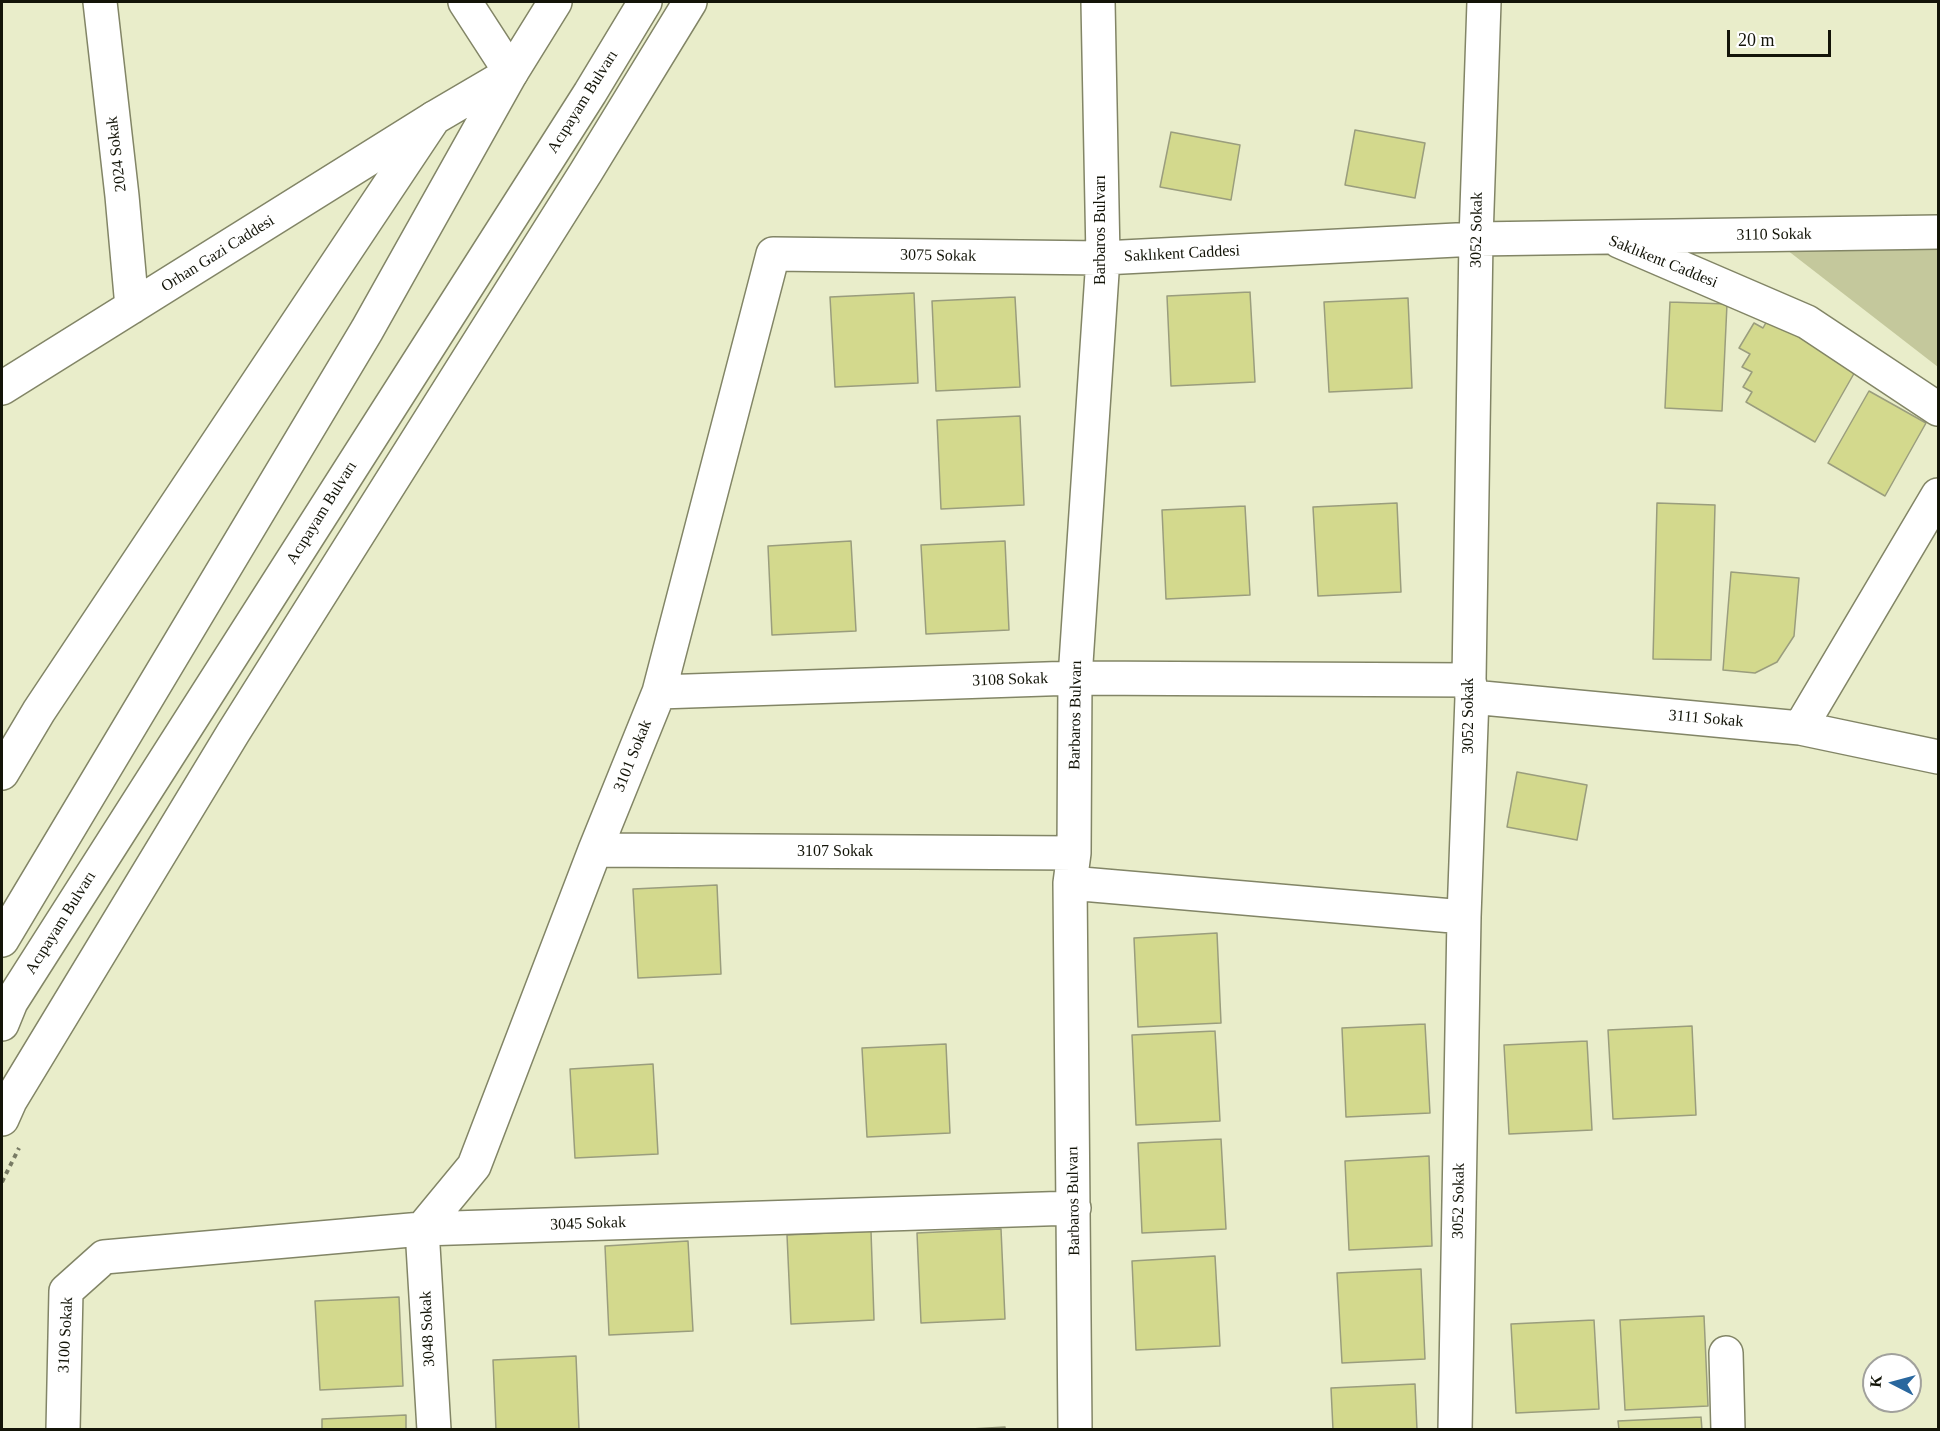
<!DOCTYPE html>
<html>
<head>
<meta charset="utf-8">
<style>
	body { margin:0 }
	#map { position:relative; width:1940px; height:1431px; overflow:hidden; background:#e9edca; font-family:Georgia,serif }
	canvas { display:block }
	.frame { position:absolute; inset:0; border:3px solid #131408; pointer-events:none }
	.north { position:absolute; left:1862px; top:1353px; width:60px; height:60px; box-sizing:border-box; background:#fff; border:2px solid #a1a19c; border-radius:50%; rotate:276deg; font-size:16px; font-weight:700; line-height:24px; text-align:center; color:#131408 }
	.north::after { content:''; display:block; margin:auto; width:21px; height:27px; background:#29679e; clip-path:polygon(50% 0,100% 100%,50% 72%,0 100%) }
	.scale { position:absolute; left:1727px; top:30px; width:104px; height:27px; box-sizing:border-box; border:3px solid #131408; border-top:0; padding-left:8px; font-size:18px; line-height:21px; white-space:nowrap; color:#131408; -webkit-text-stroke:4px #fff; paint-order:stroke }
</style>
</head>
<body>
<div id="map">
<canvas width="1940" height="1431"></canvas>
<div class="frame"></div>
<div class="north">K</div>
<div class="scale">20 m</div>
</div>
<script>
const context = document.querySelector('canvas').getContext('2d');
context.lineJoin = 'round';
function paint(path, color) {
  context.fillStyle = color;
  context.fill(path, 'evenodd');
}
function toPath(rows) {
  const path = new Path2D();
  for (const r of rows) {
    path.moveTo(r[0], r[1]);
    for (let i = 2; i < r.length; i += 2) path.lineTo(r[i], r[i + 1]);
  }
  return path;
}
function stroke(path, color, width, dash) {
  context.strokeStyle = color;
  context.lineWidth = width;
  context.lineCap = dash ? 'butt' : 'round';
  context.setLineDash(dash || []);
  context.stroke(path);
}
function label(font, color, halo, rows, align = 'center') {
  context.font = font + ' Georgia,serif';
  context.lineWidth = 6;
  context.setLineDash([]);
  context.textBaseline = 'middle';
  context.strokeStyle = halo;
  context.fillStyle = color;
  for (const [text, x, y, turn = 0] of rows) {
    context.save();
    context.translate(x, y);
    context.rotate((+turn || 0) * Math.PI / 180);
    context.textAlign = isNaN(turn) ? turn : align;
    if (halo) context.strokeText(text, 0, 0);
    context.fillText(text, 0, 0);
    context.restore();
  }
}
paint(toPath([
	[1938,245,1938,367,1787,250]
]), '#c4c89c');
const building = toPath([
	[1355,130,1425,143,1415,198,1345,185,1355,130],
	[1171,132,1240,145,1231,200,1160,187,1171,132],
	[1250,292,1255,382,1171,386,1167,296,1250,292],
	[914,293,918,383,835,387,830,297,914,293],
	[1015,297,1020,387,936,391,932,301,1015,297],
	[1408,298,1412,388,1329,392,1324,302,1408,298],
	[1670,302,1727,304,1722,411,1665,408,1670,302],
	[1768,319,1856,370,1815,442,1746,402,1752,392,1743,387,1752,372,1742,367,1750,354,1739,348,1754,323,1763,328,1768,319],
	[1869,391,1926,423,1885,496,1828,463,1869,391],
	[1020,416,1024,505,941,509,937,420,1020,416],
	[1397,503,1401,592,1318,596,1313,507,1397,503],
	[1657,503,1715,505,1711,660,1653,659,1657,503],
	[1245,506,1250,595,1166,599,1162,510,1245,506],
	[851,541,856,631,772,635,768,546,851,541],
	[1005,541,1009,630,926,634,921,545,1005,541],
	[1731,572,1799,578,1794,636,1777,662,1755,673,1723,670,1731,572],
	[1517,772,1587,785,1577,840,1507,827,1517,772],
	[717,885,721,974,638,978,633,889,717,885],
	[1217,933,1221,1023,1138,1027,1134,938,1217,933],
	[1425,1024,1430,1113,1346,1117,1342,1028,1425,1024],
	[1692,1026,1696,1115,1613,1119,1608,1030,1692,1026],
	[1215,1031,1220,1121,1136,1125,1132,1035,1215,1031],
	[1587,1041,1592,1130,1509,1134,1504,1045,1587,1041],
	[946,1044,950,1133,867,1137,862,1048,946,1044],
	[653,1064,658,1154,575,1158,570,1069,653,1064],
	[1221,1139,1226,1229,1142,1233,1138,1143,1221,1139],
	[1429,1156,1432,1246,1349,1250,1345,1161,1429,1156],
	[1001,1229,1005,1319,921,1323,917,1233,1001,1229],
	[871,1231,874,1320,791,1324,787,1235,871,1231],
	[688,1241,693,1331,609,1335,605,1246,688,1241],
	[1215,1256,1220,1346,1136,1350,1132,1261,1215,1256],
	[1421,1269,1425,1359,1342,1363,1337,1273,1421,1269],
	[399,1297,403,1386,320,1390,315,1301,399,1297],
	[1704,1316,1708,1406,1625,1410,1620,1320,1704,1316],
	[1594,1320,1599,1409,1516,1413,1511,1324,1594,1320],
	[576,1356,579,1430,496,1430,493,1360,576,1356],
	[1415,1384,1417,1430,1333,1430,1331,1388,1415,1384],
	[406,1415,406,1430,322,1430,322,1419,406,1415],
	[1701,1417,1702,1430,1619,1430,1618,1421,1701,1417],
	[1005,1427,1005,1430,954,1430,1005,1427]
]);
paint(building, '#d3d98d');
stroke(building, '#9a9d7d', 1.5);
const minor = toPath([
	[100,2,122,196,132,307],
	[465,2,511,73],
	[1619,241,1807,322,1938,409],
	[2,388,434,118],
	[659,692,1075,678,1469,680],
	[1472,697,1800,728,1938,757],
	[1800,728,1938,495],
	[595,850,1074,853],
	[1070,883,1464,917],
	[422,1229,474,1166,595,850,659,692,773,254,1103,258,1476,239,1938,232],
	[422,1229,434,1430],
	[1726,1353,1728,1430],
	[63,1430,66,1291,104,1257,422,1229,1074,1208],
	[1075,1430,1070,883,1074,853,1075,678,1103,258,1098,2],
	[1455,1430,1464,917,1472,697,1469,680,1476,239,1484,2]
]);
const major = toPath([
	[2,773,39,711,434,118,509,74],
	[2,940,367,330,511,73,555,2],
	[2,1024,11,1002,590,93,645,2],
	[2,1119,10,1101,233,733,586,172,690,2]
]);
stroke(minor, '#828566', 36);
stroke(major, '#828566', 36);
stroke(toPath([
	[2,1182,19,1148]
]), '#787b64', 4, [4.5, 4.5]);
stroke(minor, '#fff', 33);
stroke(major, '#fff', 33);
label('16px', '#131408', '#fff', [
	["Acıpayam Bulvarı",583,102,-58],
	["2024 Sokak",117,154,-97],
	["Barbaros Bulvarı",1101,230,-90],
	["3052 Sokak",1477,230,-89],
	["3110 Sokak",1774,235,-1],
	["Orhan Gazi Caddesi",218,254,-32],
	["Saklıkent Caddesi",1182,254,-3],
	["3075 Sokak",938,256,1],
	["Saklıkent Caddesi",1663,262,22],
	["Acıpayam Bulvarı",322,513,-58],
	["3108 Sokak",1010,680,-2],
	["Barbaros Bulvarı",1076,715,-89],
	["3052 Sokak",1469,716,-90],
	["3111 Sokak",1706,719,5],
	["3101 Sokak",633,756,-68],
	["3107 Sokak",835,852],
	["Acıpayam Bulvarı",61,923,-58],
	["Barbaros Bulvarı",1074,1201,-91],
	["3052 Sokak",1459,1201,-89],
	["3045 Sokak",588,1224,-2],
	["3048 Sokak",428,1329,-93],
	["3100 Sokak",66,1335,-87]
]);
</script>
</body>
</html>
